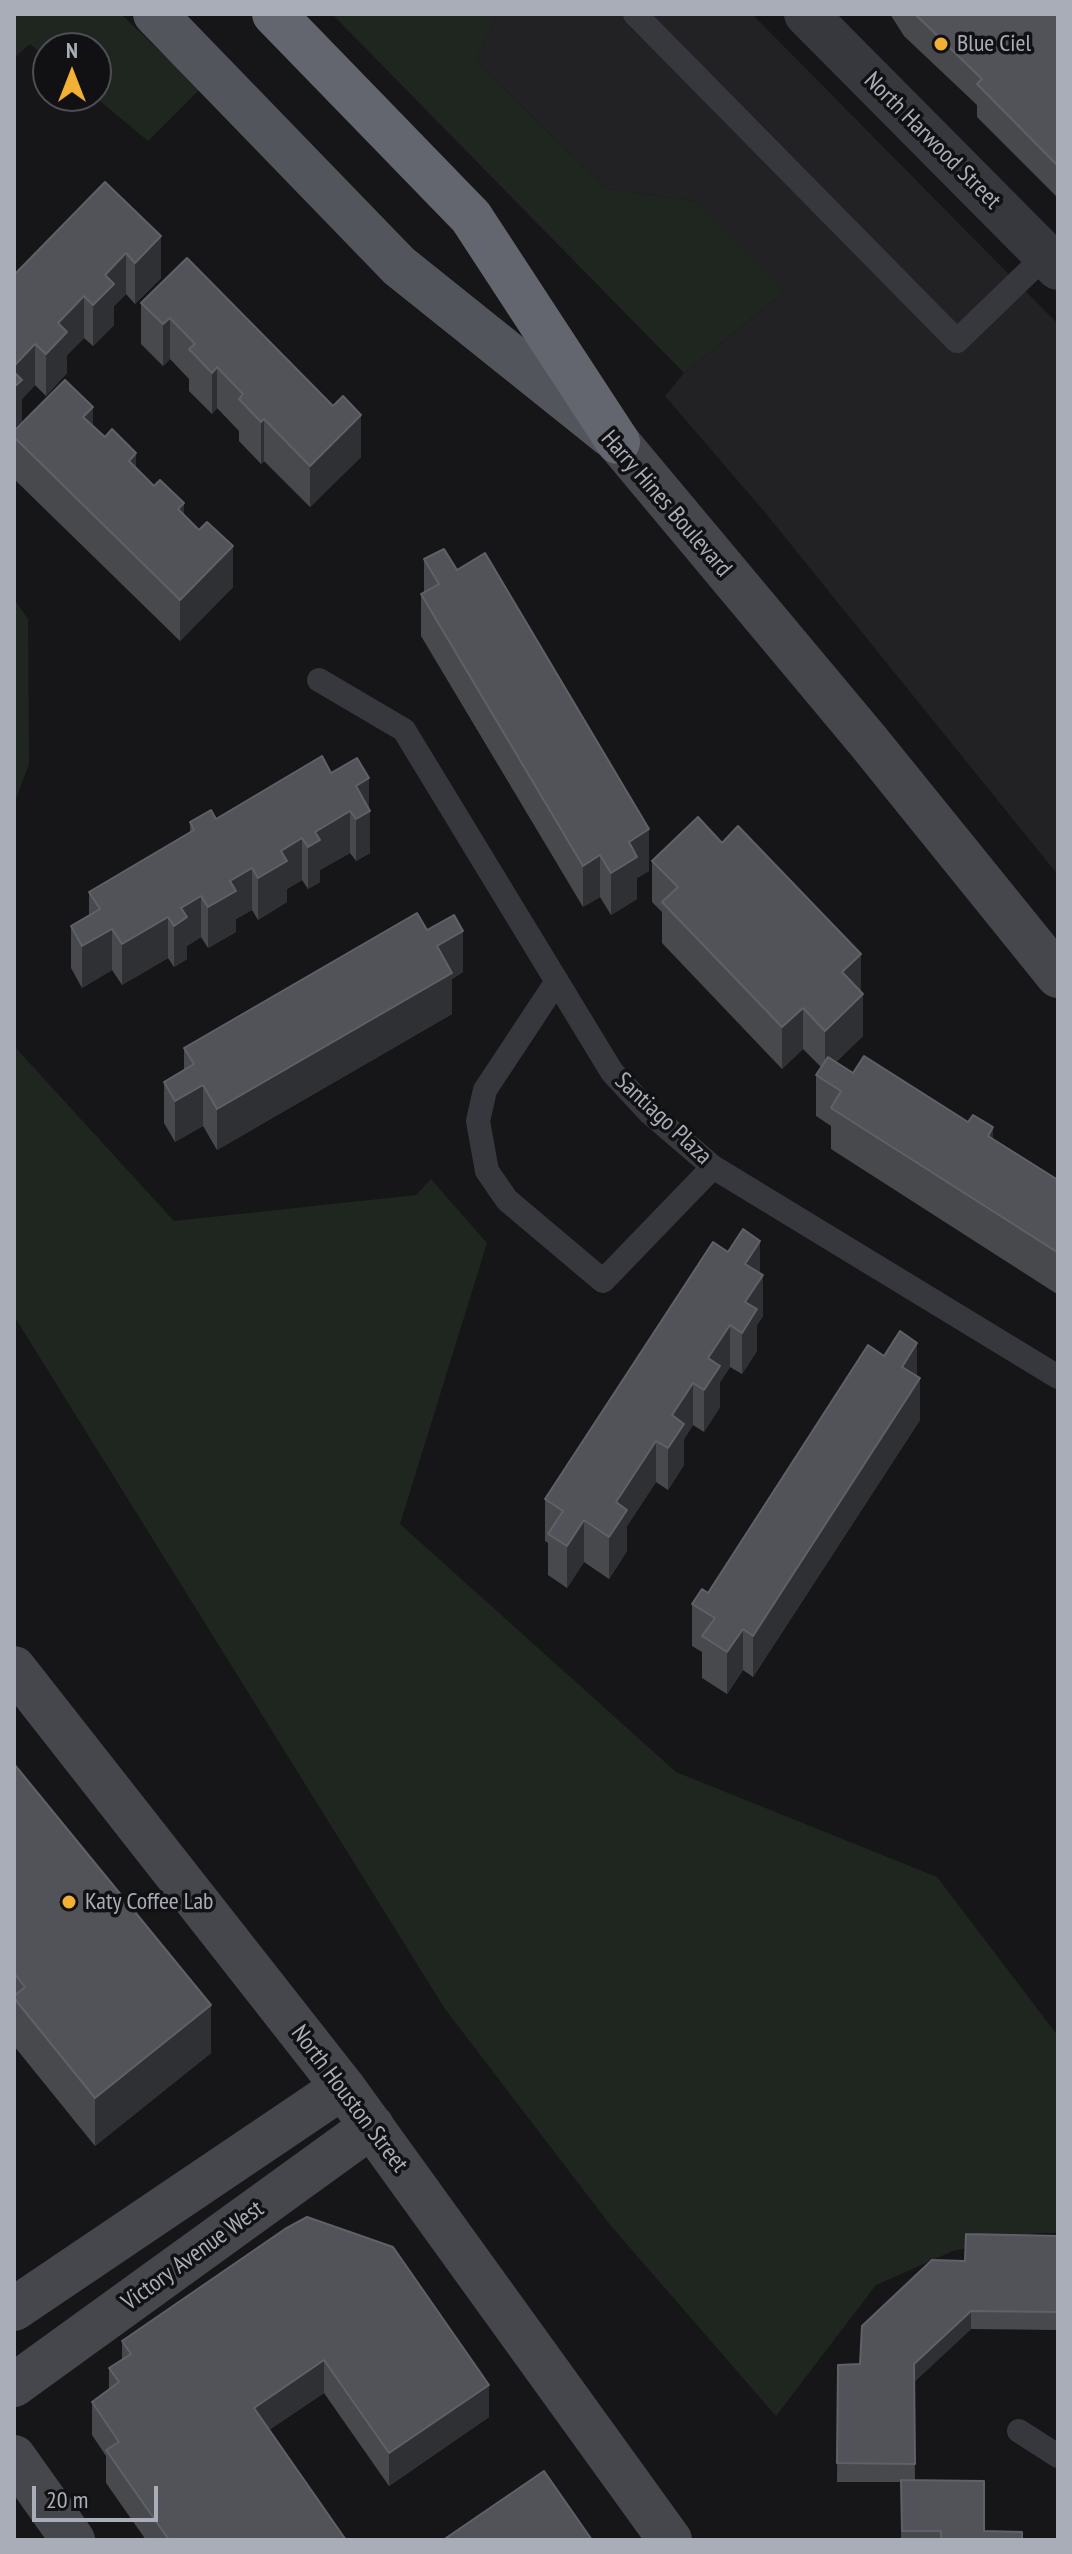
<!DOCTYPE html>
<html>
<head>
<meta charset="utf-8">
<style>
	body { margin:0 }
	#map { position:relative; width:1072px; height:2554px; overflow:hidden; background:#161618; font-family:"PT Sans Narrow",sans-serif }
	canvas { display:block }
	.frame { position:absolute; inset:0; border:16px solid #a8adb8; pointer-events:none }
	.north { position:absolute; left:32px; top:32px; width:80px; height:80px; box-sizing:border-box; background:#111113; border:2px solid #4d4f55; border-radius:50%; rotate:0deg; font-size:22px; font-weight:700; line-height:32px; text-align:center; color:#a8adb8 }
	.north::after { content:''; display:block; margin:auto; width:28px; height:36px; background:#f2b134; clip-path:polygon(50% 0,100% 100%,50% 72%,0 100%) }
	.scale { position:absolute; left:32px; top:2486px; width:126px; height:36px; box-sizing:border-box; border:4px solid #a8adb8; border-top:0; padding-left:10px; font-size:24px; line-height:28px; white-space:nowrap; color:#a8adb8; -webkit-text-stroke:6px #111113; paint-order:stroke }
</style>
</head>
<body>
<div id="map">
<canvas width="1072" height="2554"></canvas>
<div class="frame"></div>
<div class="north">N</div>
<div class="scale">20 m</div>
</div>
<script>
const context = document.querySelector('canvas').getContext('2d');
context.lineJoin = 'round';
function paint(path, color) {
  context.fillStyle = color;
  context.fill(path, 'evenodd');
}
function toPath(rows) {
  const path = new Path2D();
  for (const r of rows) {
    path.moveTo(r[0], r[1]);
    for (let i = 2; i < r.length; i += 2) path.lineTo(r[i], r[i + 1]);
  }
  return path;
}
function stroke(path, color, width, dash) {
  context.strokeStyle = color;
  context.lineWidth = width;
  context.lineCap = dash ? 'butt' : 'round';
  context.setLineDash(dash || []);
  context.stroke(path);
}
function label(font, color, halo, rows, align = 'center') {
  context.font = font + ' "PT Sans Narrow",sans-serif';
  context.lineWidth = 7;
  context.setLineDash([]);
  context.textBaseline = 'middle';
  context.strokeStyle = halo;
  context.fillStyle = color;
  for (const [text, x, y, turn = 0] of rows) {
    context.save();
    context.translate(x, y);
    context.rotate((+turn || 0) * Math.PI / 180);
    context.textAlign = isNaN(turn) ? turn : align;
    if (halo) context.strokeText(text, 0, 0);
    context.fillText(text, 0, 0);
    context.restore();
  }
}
paint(toPath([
	[497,14,752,14,1058,324,1058,875,763,510,665,396,684,373,783,293,694,201,606,189,476,61]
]), '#222225');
paint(toPath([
	[14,14,121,14,200,89,148,141,94,96,96,96,96,48,48,48,48,59,30,44,14,58],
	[332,14,497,14,476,61,606,189,694,201,784,292,684,373],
	[14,599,28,619,29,764,14,804],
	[14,1046,174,1221,416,1195,431,1179,487,1243,400,1524,676,1772,937,1877,1058,2036,1058,2233,1037,2233,953,2251,876,2285,776,2416,611,2226,445,2009,14,1316]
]), '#1e261f');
stroke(toPath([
	[635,14,957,341,1046,255],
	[319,680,404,730,612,1072,650,1113,713,1167,1058,1377],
	[557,981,485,1090,478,1121,487,1171,507,1200,603,1281,713,1167],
	[1019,2431,1058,2456]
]), '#37383d', 24);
stroke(toPath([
	[806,14,1058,268]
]), '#37383d', 44);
stroke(toPath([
	[618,442,868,741,1058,976],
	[14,1668,343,2087,670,2540],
	[14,2309,343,2087],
	[14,2385,372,2126],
	[14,2457,73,2540]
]), '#45474d', 44);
stroke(toPath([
	[155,14,399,266,610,435]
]), '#53555c', 44);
stroke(toPath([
	[274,14,471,217,618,442]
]), '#63666e', 44);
paint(toPath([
	[890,14,1058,14,1058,198,977,117,977,105,904,36],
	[105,182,161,278,135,304,126,294,114,306,114,325,93,346,84,338,67,355,67,373,46,396,35,385,22,399,22,421,14,275],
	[187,258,361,457,310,507,264,461,261,464,239,441,239,431,217,408,212,414,189,391,189,379,170,359,163,366,141,344,141,303],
	[93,426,184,515,233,587,180,641,14,479,14,431],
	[424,559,649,871,637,878,637,899,611,915,600,897,583,907,421,636,421,594,424,592],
	[331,773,369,808,370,853,356,861,350,853,320,870,320,882,308,889,302,880,287,889,287,902,258,920,252,910,236,919,236,932,208,948,201,937,187,946,187,959,174,967,168,958,122,985,112,970,82,988,71,968,71,926,89,915,89,892,190,833,190,822,216,819],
	[652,861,861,992,863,1036,836,1062,853,1073,993,1139,1058,1180,1057,1294,831,1149,831,1126,816,1116,816,1075,821,1067,803,1049,782,1069,662,943,662,912,652,902],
	[427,930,463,972,452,979,452,1014,217,1150,203,1126,175,1142,164,1123,164,1082,184,1070,184,1048],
	[760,1273,763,1316,757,1325,757,1351,742,1374,730,1367,720,1382,720,1407,704,1432,693,1425,684,1439,684,1465,668,1490,656,1482,627,1526,627,1551,609,1579,584,1562,567,1588,548,1575,548,1543,545,1541,545,1499],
	[917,1377,920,1420,753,1677,743,1670,727,1694,702,1678,702,1652,692,1646,692,1604,708,1593],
	[14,1724,14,1764,211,2053,95,2146,14,2046],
	[285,2229,489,2417,389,2486,324,2393,269,2430,346,2540,146,2540,106,2483,106,2456,92,2435,92,2402,109,2389,109,2368,122,2360,122,2341],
	[1058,2236,1058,2330,971,2329,914,2382,915,2480,984,2531,1022,2540,901,2540,901,2482,837,2482,838,2365,860,2364,965,2261]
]), '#47494d');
paint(toPath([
	[161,236,161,278,135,304,135,263],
	[126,253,126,294,114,306,114,325,93,346,93,305,105,275],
	[84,296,84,338,67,355,67,373,46,396,46,354,58,323],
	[170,318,170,359,163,366,163,324],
	[35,344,35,385,22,399,22,421,14,429,14,366],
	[217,367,217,408,212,414,212,373],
	[93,407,93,448,83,417],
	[361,415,361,457,310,507,310,466],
	[264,419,264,461,261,464,261,422],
	[136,453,136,494,129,461],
	[184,503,184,544,178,509],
	[233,546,233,587,180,641,180,600],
	[369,778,369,812,370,811,370,853,356,861,356,786],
	[350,811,350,853,320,870,320,882,308,889,308,847,315,832],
	[649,829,649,871,637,878,637,899,611,915,611,873,629,842],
	[302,838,302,880,287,889,287,902,258,920,258,878,281,851],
	[600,855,600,897,583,907,583,866],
	[252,868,252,910,236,919,236,932,208,948,208,907,230,881],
	[201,896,201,937,187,946,187,959,174,967,174,926,181,908],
	[168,917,168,958,122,985,122,944],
	[112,929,112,970,82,988,82,946],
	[463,931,463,972,452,979,452,1014,217,1150,217,1109,437,946],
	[861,954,861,995,842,972],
	[863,994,863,1036,825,1072,825,1031],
	[803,1008,803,1049,782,1069,782,1027],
	[203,1085,203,1126,175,1142,175,1101],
	[993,1127,993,1169,988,1136],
	[760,1241,760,1278,763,1275,763,1316,757,1325,757,1351,742,1374,742,1333,745,1264],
	[1057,1252,1058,1252,1057,1294],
	[730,1325,730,1367,720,1382,720,1407,704,1432,704,1390,708,1358],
	[917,1343,917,1382,920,1378,920,1420,753,1677,753,1636,902,1367],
	[693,1383,693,1425,684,1439,684,1465,668,1490,668,1448,672,1415],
	[656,1441,656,1482,627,1526,627,1551,609,1579,609,1537,616,1502],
	[584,1520,584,1562,567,1588,567,1546],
	[743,1629,743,1670,727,1694,727,1652],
	[211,2005,211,2053,95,2146,95,2098],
	[971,2311,971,2329,914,2382,914,2364],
	[324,2360,324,2393,254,2440,254,2408],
	[489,2385,489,2417,389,2486,389,2453]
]), '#2f3033');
const building = toPath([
	[915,14,1058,14,1058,166,977,84,982,79,915,14],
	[105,182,161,236,135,263,126,253,105,275,114,284,93,305,84,296,58,323,67,332,46,354,35,344,14,366,14,275,105,182],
	[187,258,333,406,343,396,361,415,310,466,264,419,261,422,239,399,243,394,217,367,212,373,189,349,195,344,170,318,163,324,141,303,187,258],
	[14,372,22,380,14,387,14,372],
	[65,380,93,407,83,417,105,437,112,429,136,453,129,461,154,486,160,480,184,503,178,509,199,530,207,522,233,546,180,600,14,437,14,431,65,380],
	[444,549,457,570,485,553,649,829,629,842,637,857,611,873,600,855,583,866,421,594,439,584,424,559,444,549],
	[322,756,331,773,357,758,369,778,356,786,370,811,356,819,350,811,315,832,320,840,308,847,302,838,281,851,287,861,258,878,252,868,230,881,236,891,208,907,201,896,181,908,187,917,174,926,168,917,122,944,112,929,82,946,71,926,100,909,89,892,194,830,190,822,211,810,216,819,322,756],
	[698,817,722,843,738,826,861,954,842,972,863,994,825,1031,803,1008,782,1027,662,902,678,887,652,861,698,817],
	[417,913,427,930,454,915,463,931,437,946,452,973,217,1109,203,1085,175,1101,164,1082,194,1064,184,1048,417,913],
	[864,1056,968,1122,973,1115,993,1127,988,1136,1058,1180,1057,1252,831,1108,841,1091,816,1075,828,1057,853,1073,864,1056],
	[743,1229,760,1241,745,1264,763,1275,745,1302,757,1309,742,1333,730,1325,708,1358,720,1366,704,1390,693,1383,672,1415,684,1424,668,1448,656,1441,616,1502,627,1510,609,1537,584,1520,567,1546,548,1534,563,1511,545,1499,713,1242,728,1252,743,1229],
	[900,1331,917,1343,902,1367,920,1378,753,1636,743,1629,727,1652,702,1636,715,1618,692,1604,702,1589,708,1593,868,1345,884,1356,900,1331],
	[14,1764,211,2005,95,2098,14,1998,14,1996,25,1987,14,1973,14,1764],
	[307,2217,393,2247,489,2385,389,2453,324,2360,254,2408,346,2540,169,2540,106,2450,119,2442,92,2402,119,2382,109,2368,131,2354,122,2341,285,2229,307,2217],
	[966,2234,1058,2236,1058,2312,971,2311,914,2364,915,2464,837,2463,838,2365,860,2364,862,2326,932,2260,965,2261,966,2234],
	[544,2471,592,2540,447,2540,446,2538,544,2471],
	[901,2480,984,2481,984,2531,1022,2532,1022,2540,941,2540,941,2531,902,2531,901,2480]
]);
paint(building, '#525359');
stroke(building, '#5f6168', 2);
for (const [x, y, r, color] of [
	[941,44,8,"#f2b134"],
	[69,1902,8,"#f2b134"]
]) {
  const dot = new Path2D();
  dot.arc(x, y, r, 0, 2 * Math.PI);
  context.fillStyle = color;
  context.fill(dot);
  stroke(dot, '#111113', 3);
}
label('24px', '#a8adb8', '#111113', [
	["Blue Ciel",957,44],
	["Katy Coffee Lab",85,1902]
], 'left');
label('24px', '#a8adb8', '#111113', [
	["North Harwood Street",932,141,45],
	["Harry Hines Boulevard",666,504,49],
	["Santiago Plaza",663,1119,43],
	["North Houston Street",349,2099,53],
	["Victory Avenue West",193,2256,-36]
]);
</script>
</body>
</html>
